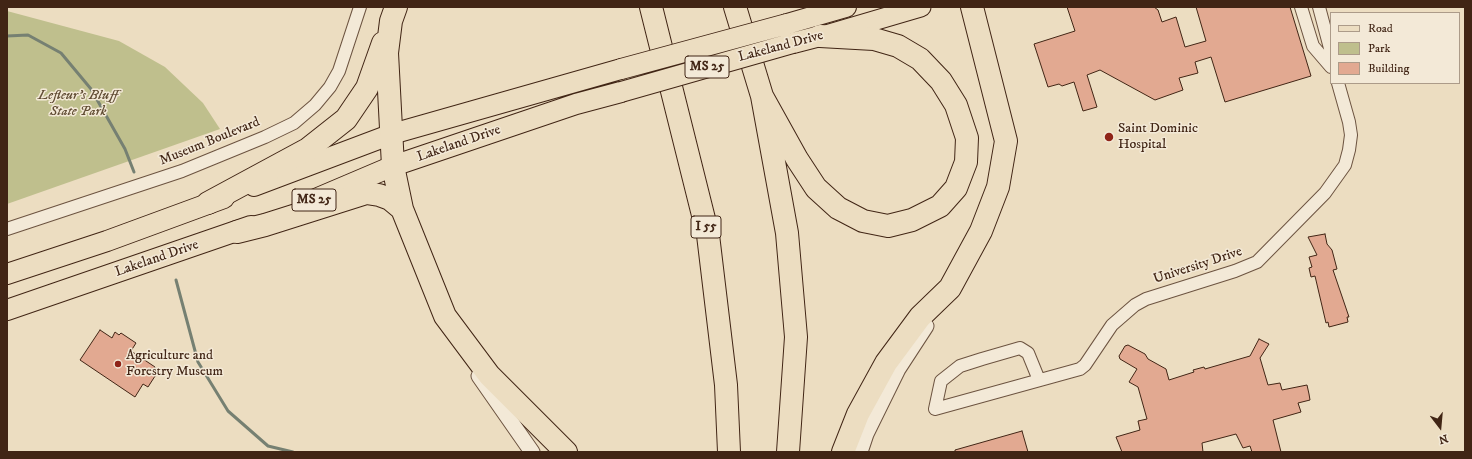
<!DOCTYPE html>
<html>
<head>
<meta charset="utf-8">
<style>
	body { margin:0 }
	#map { position:relative; width:1472px; height:459px; overflow:hidden; background:#ecddc1; font-family:"IM FELL DW Pica",serif }
	canvas { display:block }
	.frame { position:absolute; inset:0; border:8px solid #412515; pointer-events:none }
	.legend { position:absolute; left:1330px; top:12px; width:130px; height:72px; box-sizing:border-box; background:#f3e9d7; border:1px solid #ac9b89; margin:0; padding:5px 7px; list-style:none; font-size:12px; color:#412515 }
	.legend li { display:flex; align-items:center; gap:8px; height:20px }
	.legend b { width:20px; border:1px solid #ac9b89 }
	.north { position:absolute; left:1420px; top:407px; width:40px; height:40px; -webkit-text-stroke:3px #f3e9d7; paint-order:stroke; rotate:164deg; font-size:11px; font-weight:700; line-height:16px; text-align:center; color:#412515 }
	.north::after { content:''; display:block; margin:auto; width:14px; height:18px; background:#412515; clip-path:polygon(50% 0,100% 100%,50% 72%,0 100%) }
</style>
</head>
<body>
<div id="map">
<canvas width="1472" height="459"></canvas>
<div class="frame"></div>
<ul class="legend">
<li><b style="height:5px;background:#ecddc1"></b>Road</li>
<li><b style="height:11px;background:#bfbf8d"></b>Park</li>
<li><b style="height:11px;background:#e2a991"></b>Building</li>
</ul>
<div class="north">N</div>
</div>
<script>
const context = document.querySelector('canvas').getContext('2d');
context.lineJoin = 'round';
function paint(path, color) {
  context.fillStyle = color;
  context.fill(path, 'evenodd');
}
function toPath(rows) {
  const path = new Path2D();
  for (const r of rows) {
    path.moveTo(r[0], r[1]);
    for (let i = 2; i < r.length; i += 2) path.lineTo(r[i], r[i + 1]);
  }
  return path;
}
function stroke(path, color, width, dash) {
  context.strokeStyle = color;
  context.lineWidth = width;
  context.lineCap = dash ? 'butt' : 'round';
  context.setLineDash(dash || []);
  context.stroke(path);
}
function label(font, color, halo, rows, align = 'center') {
  context.font = font + ' "IM FELL DW Pica",serif';
  context.lineWidth = 3;
  context.setLineDash([]);
  context.textBaseline = 'middle';
  context.strokeStyle = halo;
  context.fillStyle = color;
  for (const [text, x, y, turn = 0] of rows) {
    context.save();
    context.translate(x, y);
    context.rotate((+turn || 0) * Math.PI / 180);
    context.textAlign = isNaN(turn) ? turn : align;
    if (halo) context.strokeText(text, 0, 0);
    context.fillText(text, 0, 0);
    context.restore();
  }
}
paint(toPath([
	[7,11,119,41,165,67,203,103,220,129,7,204]
]), '#bfbf8d');
stroke(toPath([
	[7,36,28,35,61,53,91,89,125,149,134,172],
	[176,280,198,362,228,411,268,446,293,452]
]), '#768072', 3);
const building = toPath([
	[1067,7,1154,7,1158,10,1162,22,1176,17,1185,47,1206,41,1196,7,1290,7,1311,76,1225,102,1211,57,1195,62,1198,73,1179,78,1183,90,1155,100,1100,70,1087,75,1097,107,1083,111,1074,82,1062,86,1059,84,1048,87,1034,44,1075,31,1067,7],
	[1325,234,1327,244,1332,250,1337,269,1333,270,1349,317,1347,317,1348,322,1329,327,1328,322,1326,323,1315,276,1311,277,1309,268,1312,267,1309,257,1317,255,1308,237,1325,234],
	[100,330,112,338,115,332,119,335,121,333,136,343,131,351,155,367,153,371,157,373,148,387,143,384,135,397,80,360,100,330],
	[1259,339,1269,344,1260,358,1268,385,1280,383,1282,390,1307,385,1309,394,1310,400,1298,403,1301,412,1273,420,1281,452,1252,452,1250,446,1243,448,1236,434,1202,443,1203,452,1122,452,1116,437,1140,430,1138,421,1147,419,1138,387,1129,382,1137,369,1120,359,1119,356,1125,346,1128,345,1145,354,1148,359,1166,369,1169,380,1194,372,1193,370,1204,367,1205,369,1250,356,1259,339],
	[1022,431,1028,452,955,452,955,450,1022,431]
]);
paint(building, '#e2a991');
stroke(building, '#412515', 1);
const minor = toPath([
	[1301,7,1313,46,1331,67],
	[1319,7,1331,52],
	[7,229,182,171,265,137,294,123,315,105,330,87,339,71,360,7],
	[1039,380,1028,353,1020,348,982,359,960,366,941,381,935,409,1080,369,1085,365,1112,325,1135,305,1146,299,1235,271,1257,262,1325,193,1345,165,1349,150,1351,135,1349,122,1338,83]
]);
const tertiary = toPath([
	[479,376,532,452],
	[860,452,866,434,898,369,926,326]
]);
const primary = toPath([
	[829,34,921,7]
]);
const trunk = toPath([
	[787,24,846,7],
	[793,43,820,36],
	[254,186,392,134,621,69],
	[306,203,393,166,576,104,621,92],
	[7,274,107,241,224,198],
	[7,310,251,226]
]);
const motorway = toPath([
	[396,7,391,21,387,53,393,166,402,209,445,316,489,375,566,452],
	[651,7,708,235,726,385,729,452],
	[735,7,762,96,787,233,796,337,788,452],
	[762,96,797,159,816,188,838,208,863,221,888,226,912,220,940,206,956,188,966,162,967,138,956,105,941,81,920,59,898,46,874,39,820,36],
	[208,203,308,149,346,119,367,88,383,43],
	[237,232,265,225,366,193,379,195,390,199,402,209],
	[843,452,858,414,886,363,920,317,950,288,981,231,998,187,1006,141,972,7]
]);
stroke(minor, '#6c5340', 14);
stroke(tertiary, '#6c5340', 17);
stroke(primary, '#412515', 21);
stroke(trunk, '#412515', 22);
stroke(motorway, '#412515', 24);
stroke(minor, '#f3e9d7', 12);
stroke(tertiary, '#f3e9d7', 15);
stroke(primary, '#ecddc1', 19);
stroke(trunk, '#ecddc1', 20);
stroke(motorway, '#ecddc1', 22);
const trunkBridge = toPath([
	[621,69,787,24],
	[621,92,793,43]
]);
stroke(trunkBridge, '#412515', 22, []);
stroke(trunkBridge, '#ecddc1', 20);
for (const [x, y, r, color] of [
	[1109,137,5,"#8f2418"],
	[118,364,4,"#8f2418"]
]) {
  const dot = new Path2D();
  dot.arc(x, y, r, 0, 2 * Math.PI);
  context.fillStyle = color;
  context.fill(dot);
  stroke(dot, '#f3e9d7', 1.5);
}
for (const [x, y, w] of [
	[707,67,44],
	[314,200,44],
	[706,227,30]
]) {
  const box = new Path2D();
  box.roundRect(x - w / 2, y - 11, w, 22, 3);
  context.fillStyle = '#f3e9d7';
  context.fill(box);
  stroke(box, '#412515', 1);
}
label('bold 13px', '#412515', null, [
	["MS 25",707,67],
	["MS 25",314,200],
	["I 55",706,227]
]);
label('14px', '#412515', '#f3e9d7', [
	["Lakeland Drive",781,47,-15],
	["Museum Boulevard",210,142,-22],
	["Lakeland Drive",459,144,-19],
	["Lakeland Drive",157,259,-19],
	["University Drive",1198,266,-18]
]);
label('italic 14px', '#604c33', '#f3e9d7', [
	["Lefleur's Bluff",78,96],
	["State Park",78,112]
]);
label('14px', '#412515', '#f3e9d7', [
	["Saint Dominic",1118,129],
	["Hospital",1118,145],
	["Agriculture and",126,356],
	["Forestry Museum",126,372]
], 'left');
</script>
</body>
</html>
